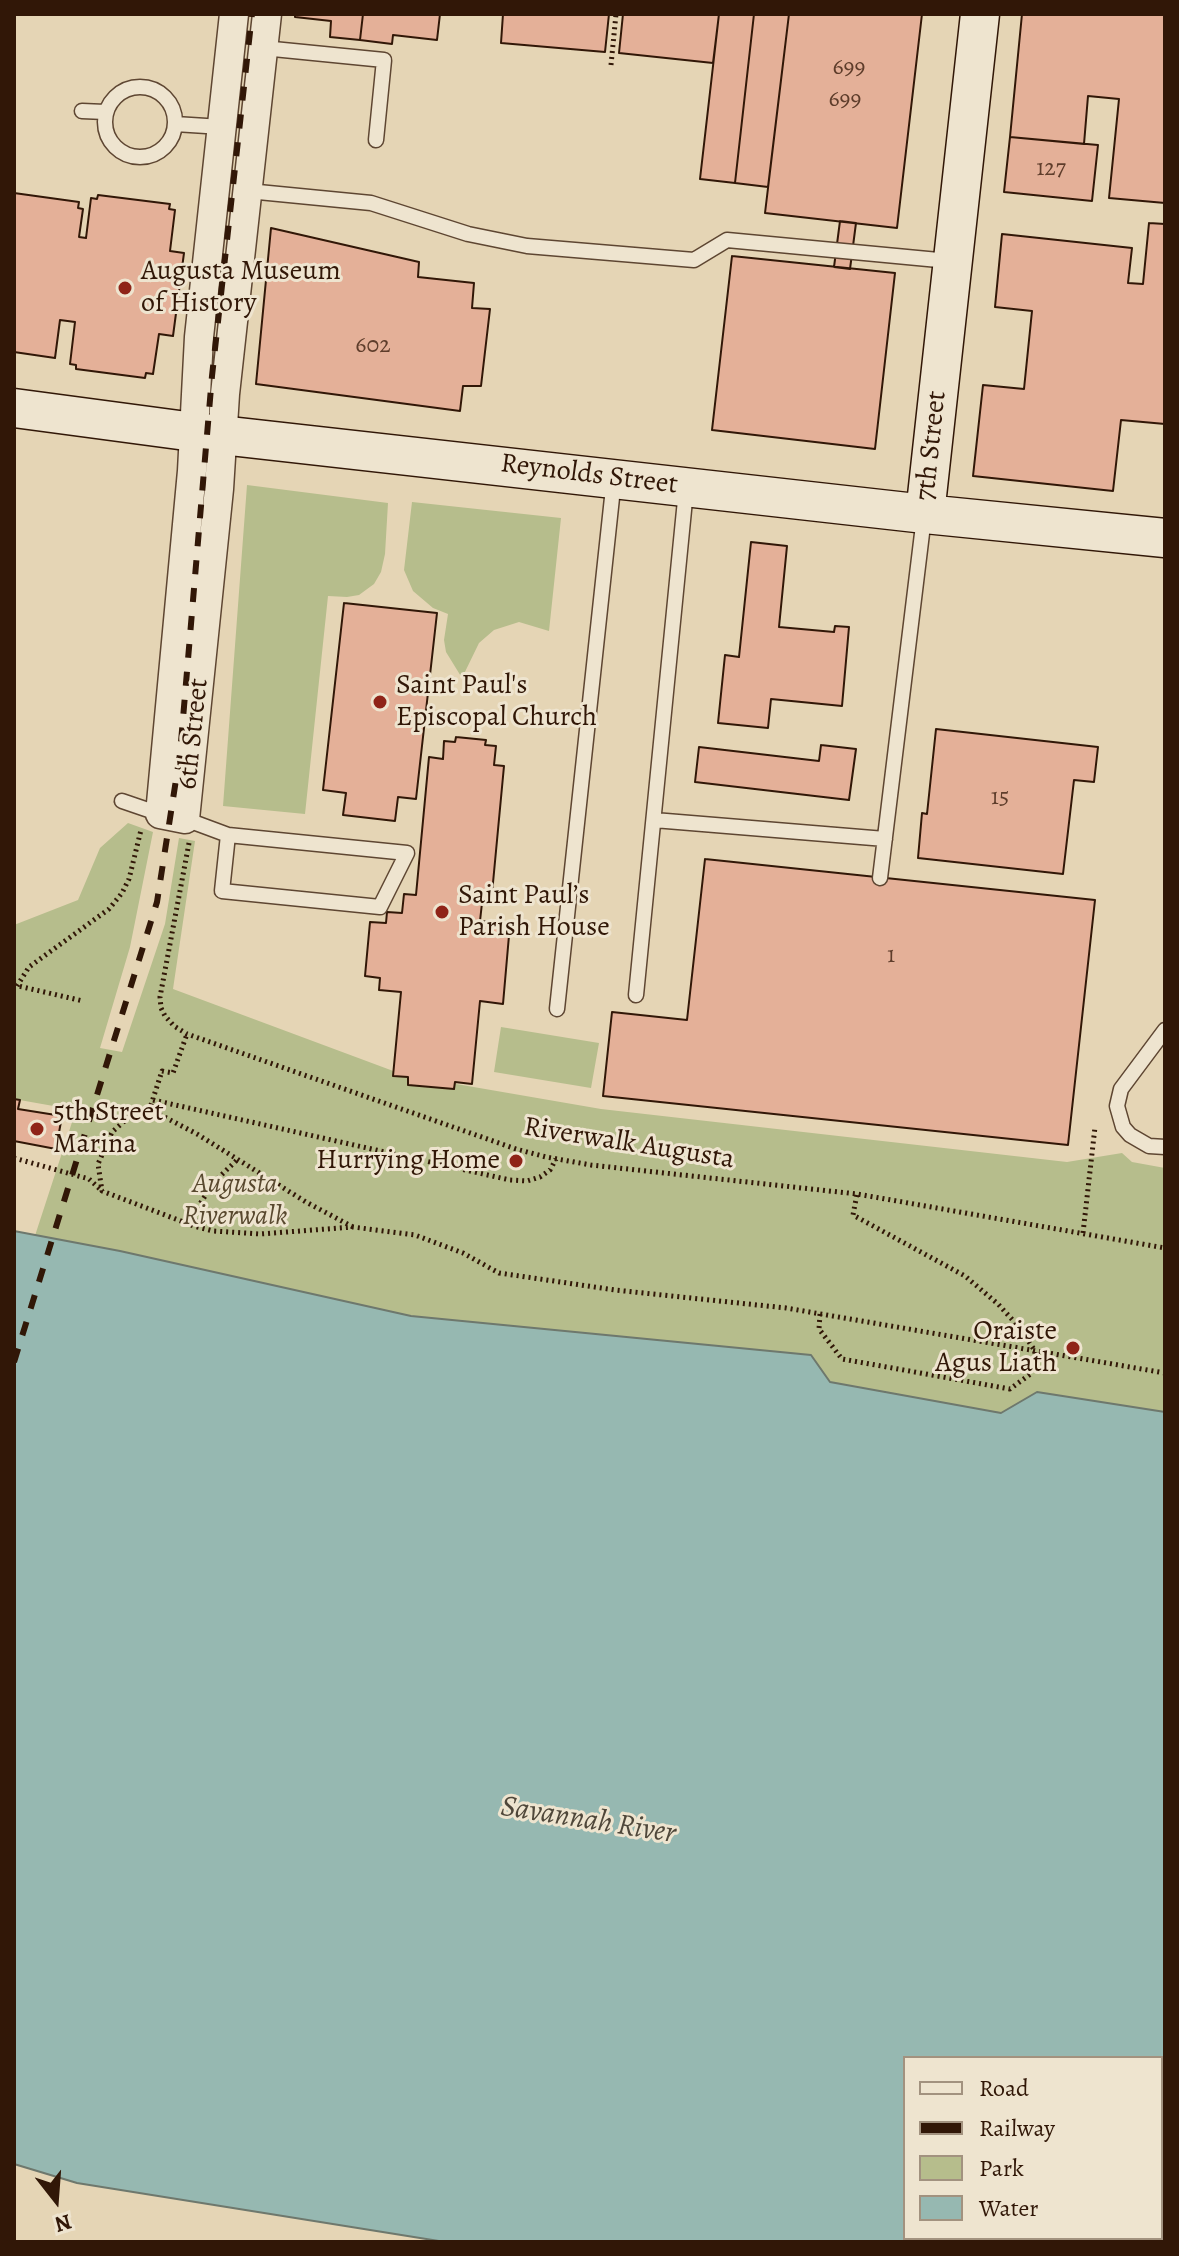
<!DOCTYPE html>
<html>
<head>
<meta charset="utf-8">
<style>
	body { margin:0 }
	#map { position:relative; width:1179px; height:2256px; overflow:hidden; background:#e5d5b5; font-family:Alegreya,serif }
	canvas { display:block }
	.frame { position:absolute; inset:0; border:16px solid #311707; pointer-events:none }
	.legend { position:absolute; left:903px; top:2056px; width:260px; height:184px; box-sizing:border-box; background:#eee4cf; border:2px solid #a2927f; margin:0; padding:10px 14px; list-style:none; font-size:24px; color:#311707 }
	.legend li { display:flex; align-items:center; gap:16px; height:40px }
	.legend b { width:40px; border:2px solid #a2927f }
	.north { position:absolute; left:16px; top:2160px; width:80px; height:80px; -webkit-text-stroke:6px #eee4cf; paint-order:stroke; rotate:163deg; font-size:22px; font-weight:700; line-height:32px; text-align:center; color:#311707 }
	.north::after { content:''; display:block; margin:auto; width:28px; height:36px; background:#311707; clip-path:polygon(50% 0,100% 100%,50% 72%,0 100%) }
</style>
</head>
<body>
<div id="map">
<canvas width="1179" height="2256"></canvas>
<div class="frame"></div>
<ul class="legend">
<li><b style="height:10px;background:#eee4cf"></b>Road</li>
<li><b style="height:10px;background:#311707"></b>Railway</li>
<li><b style="height:22px;background:#b6bd8c"></b>Park</li>
<li><b style="height:22px;background:#96b8b1"></b>Water</li>
</ul>
<div class="north">N</div>
</div>
<script>
const context = document.querySelector('canvas').getContext('2d');
context.lineJoin = 'round';
function paint(path, color) {
  context.fillStyle = color;
  context.fill(path, 'evenodd');
}
function toPath(rows) {
  const path = new Path2D();
  for (const r of rows) {
    if (r.length === 3) {
      path.moveTo(r[0] + r[2], r[1]);
      path.arc(r[0], r[1], r[2], 0, 2 * Math.PI);
      continue;
    }
    path.moveTo(r[0], r[1]);
    for (let i = 2; i < r.length; i += 2) path.lineTo(r[i], r[i + 1]);
  }
  return path;
}
function stroke(path, color, width, dash) {
  context.strokeStyle = color;
  context.lineWidth = width;
  context.lineCap = dash ? 'butt' : 'round';
  context.setLineDash(dash || []);
  context.stroke(path);
}
function label(font, color, halo, rows, align = 'center') {
  context.font = font + ' Alegreya,serif';
  context.lineWidth = 6;
  context.setLineDash([]);
  context.textBaseline = 'middle';
  context.strokeStyle = halo;
  context.fillStyle = color;
  for (const [text, x, y, turn = 0] of rows) {
    context.save();
    context.translate(x, y);
    context.rotate((+turn || 0) * Math.PI / 180);
    context.textAlign = isNaN(turn) ? turn : align;
    if (halo) context.strokeText(text, 0, 0);
    context.fillText(text, 0, 0);
    context.restore();
  }
}
paint(toPath([
	[247,485,388,503,385,554,381,572,374,584,359,595,347,597,328,596,305,814,223,806],
	[412,502,561,518,549,631,519,622,494,630,479,643,462,678,446,652,444,640,448,614,433,608,413,591,404,570],
	[128,823,153,832,130,947,100,1048,122,1052,165,924,179,838,195,841,173,989,404,1075,601,1109,1067,1162,1122,1153,1132,1162,1165,1168,1165,1523,14,1300,76,1110,14,1099,14,925,78,900,100,848],
	[501,1027,599,1043,591,1088,494,1072]
]), '#b6bd8c');
const water = toPath([
	[14,1231,120,1251,411,1316,811,1355,830,1382,1001,1413,1037,1392,1165,1412,1165,2242,445,2242,77,2183,14,2164,14,1231],
	[905,2058,1161,2058,1161,2238,905,2238,905,2058]
]);
paint(water, '#96b8b1');
stroke(water, '#6e786d', 2);
const building = toPath([
	[295,14,363,14,360,40,330,37,331,21,295,17,295,14],
	[363,14,440,14,437,40,393,35,392,44,360,40,363,14],
	[503,14,609,14,605,52,501,43,503,14],
	[623,14,719,14,713,63,619,53,623,14],
	[719,14,754,14,735,183,700,179,719,14],
	[754,14,789,14,768,187,735,183,754,14],
	[789,14,922,14,897,228,765,213,789,14],
	[1022,14,1165,14,1165,203,1109,198,1119,99,1088,96,1084,144,1010,137,1022,14],
	[1010,137,1098,145,1092,201,1004,192,1010,137],
	[14,193,79,202,78,208,83,209,79,237,86,238,91,198,97,199,98,195,170,204,169,209,175,210,170,251,184,253,173,336,159,334,153,374,146,373,145,378,76,369,76,365,70,364,75,322,60,320,55,358,14,352,14,193],
	[840,221,856,223,850,269,834,267,840,221],
	[1149,223,1165,224,1165,424,1121,420,1113,491,973,476,983,385,1024,389,1032,311,995,307,1002,234,1132,248,1128,283,1143,284,1149,223],
	[271,228,419,262,418,277,474,283,472,308,490,309,481,386,463,386,460,411,256,384,271,228],
	[732,256,895,273,875,449,712,430,732,256],
	[751,542,787,546,779,627,834,632,835,626,849,627,842,706,771,699,768,728,718,723,725,655,739,657,751,542],
	[344,603,437,613,416,799,398,797,395,821,343,815,346,793,323,790,344,603],
	[936,729,1098,747,1094,782,1074,780,1063,874,918,858,922,813,927,814,936,729],
	[456,737,486,740,485,745,496,746,494,765,504,766,491,904,482,903,480,921,510,924,503,1004,480,1001,472,1084,455,1082,454,1089,408,1085,408,1077,393,1076,401,992,379,990,380,978,365,976,370,922,386,923,387,912,402,913,404,894,416,895,429,757,443,759,444,741,455,742,456,737],
	[821,745,856,749,849,800,695,782,699,747,819,761,821,745],
	[705,859,1095,900,1068,1145,603,1096,612,1012,687,1020,705,859],
	[14,1099,20,1100,18,1109,62,1116,56,1149,14,1141,14,1099]
]);
paint(building, '#e4b098');
stroke(building, '#311707', 2);
const lane = toPath([
	[263,48,384,60,376,140],
	[140,122,35],
	[82,111,105,112],
	[175,124,222,127],
	[248,191,371,203,468,234,527,246,694,260,727,240,949,261],
	[122,801,160,814],
	[185,819,228,835,407,853,380,907,222,891,228,835],
	[654,820,885,839],
	[880,878,924,517],
	[636,995,686,490],
	[557,1009,614,479],
	[1165,1030,1121,1089,1117,1106,1123,1127,1130,1135,1149,1146,1165,1147]
]);
const street = toPath([
	[234,14,199,337,192,471,160,814,185,819,219,489,225,394,267,14]
]);
const secondary = toPath([
	[14,408,194,432,925,514,1165,538],
	[925,514,980,14]
]);
stroke(lane, '#5e4632', 17);
stroke(street, '#5e4632', 31);
stroke(secondary, '#311707', 41);
stroke(toPath([
	[611,65,616,14],
	[189,843,160,997,161,1008,165,1016,174,1026,187,1034,516,1149,546,1157,591,1165,857,1194,1165,1248],
	[14,985,83,1001],
	[17,986,29,967,109,909,122,893,129,879,141,830],
	[153,1100,510,1180,527,1181,540,1177,550,1170,556,1159],
	[149,1111,162,1071,173,1073,187,1034],
	[14,1158,89,1179,101,1190],
	[194,1226,198,1207,214,1182,238,1159],
	[353,1227,306,1202,197,1134,155,1112,137,1110,112,1132,98,1164,102,1191,194,1226,213,1231,260,1234,353,1227,415,1235,463,1253,499,1273,615,1290,786,1308,1165,1373],
	[1083,1233,1095,1127],
	[820,1314,819,1329,842,1359,1010,1389,1032,1373,1035,1351,1019,1327,998,1304,965,1276,853,1215,857,1194]
]), '#311707', 5, [2, 4]);
stroke(lane, '#eee4cf', 14);
stroke(street, '#eee4cf', 28);
stroke(secondary, '#eee4cf', 38);
stroke(toPath([
	[14,1362,157,902,180,754,212,376,252,14]
]), '#311707', 6, [14, 14]);
for (const [x, y, r, color] of [
	[125,288,8,"#8f2418"],
	[380,702,8,"#8f2418"],
	[442,912,8,"#8f2418"],
	[37,1129,8,"#8f2418"],
	[516,1161,8,"#8f2418"],
	[1073,1348,8,"#8f2418"]
]) {
  const dot = new Path2D();
  dot.arc(x, y, r, 0, 2 * Math.PI);
  context.fillStyle = color;
  context.fill(dot);
  stroke(dot, '#eee4cf', 3);
}
label('24px', '#5e3d2b', null, [
	["699",849,68],
	["699",845,100],
	["127",1051,169],
	["602",373,346],
	["15",1000,798],
	["1",891,956]
]);
label('28px', '#311707', '#eee4cf', [
	["Augusta Museum",141,272],
	["of History",141,304],
	["Saint Paul's",396,686],
	["Episcopal Church",396,718],
	["Saint Paul’s",458,896],
	["Parish House",458,928],
	["5th Street",53,1113],
	["Marina",53,1145],
	["Hurrying Home",500,1161,"right"],
	["Oraiste",1057,1332,"right"],
	["Agus Liath",1057,1364,"right"]
], 'left');
label('28px', '#311707', '#eee4cf', [
	["7th Street",932,446,-84],
	["Reynolds Street",589,475,7],
	["6th Street",194,734,-84],
	["Riverwalk Augusta",629,1144,9]
]);
label('italic 28px', '#59492f', '#eee4cf', [
	["Augusta",235,1185],
	["Riverwalk",235,1217]
]);
label('italic 30px', '#4f473a', '#eee4cf', [
	["Savannah River",588,1821,9]
]);
</script>
</body>
</html>
